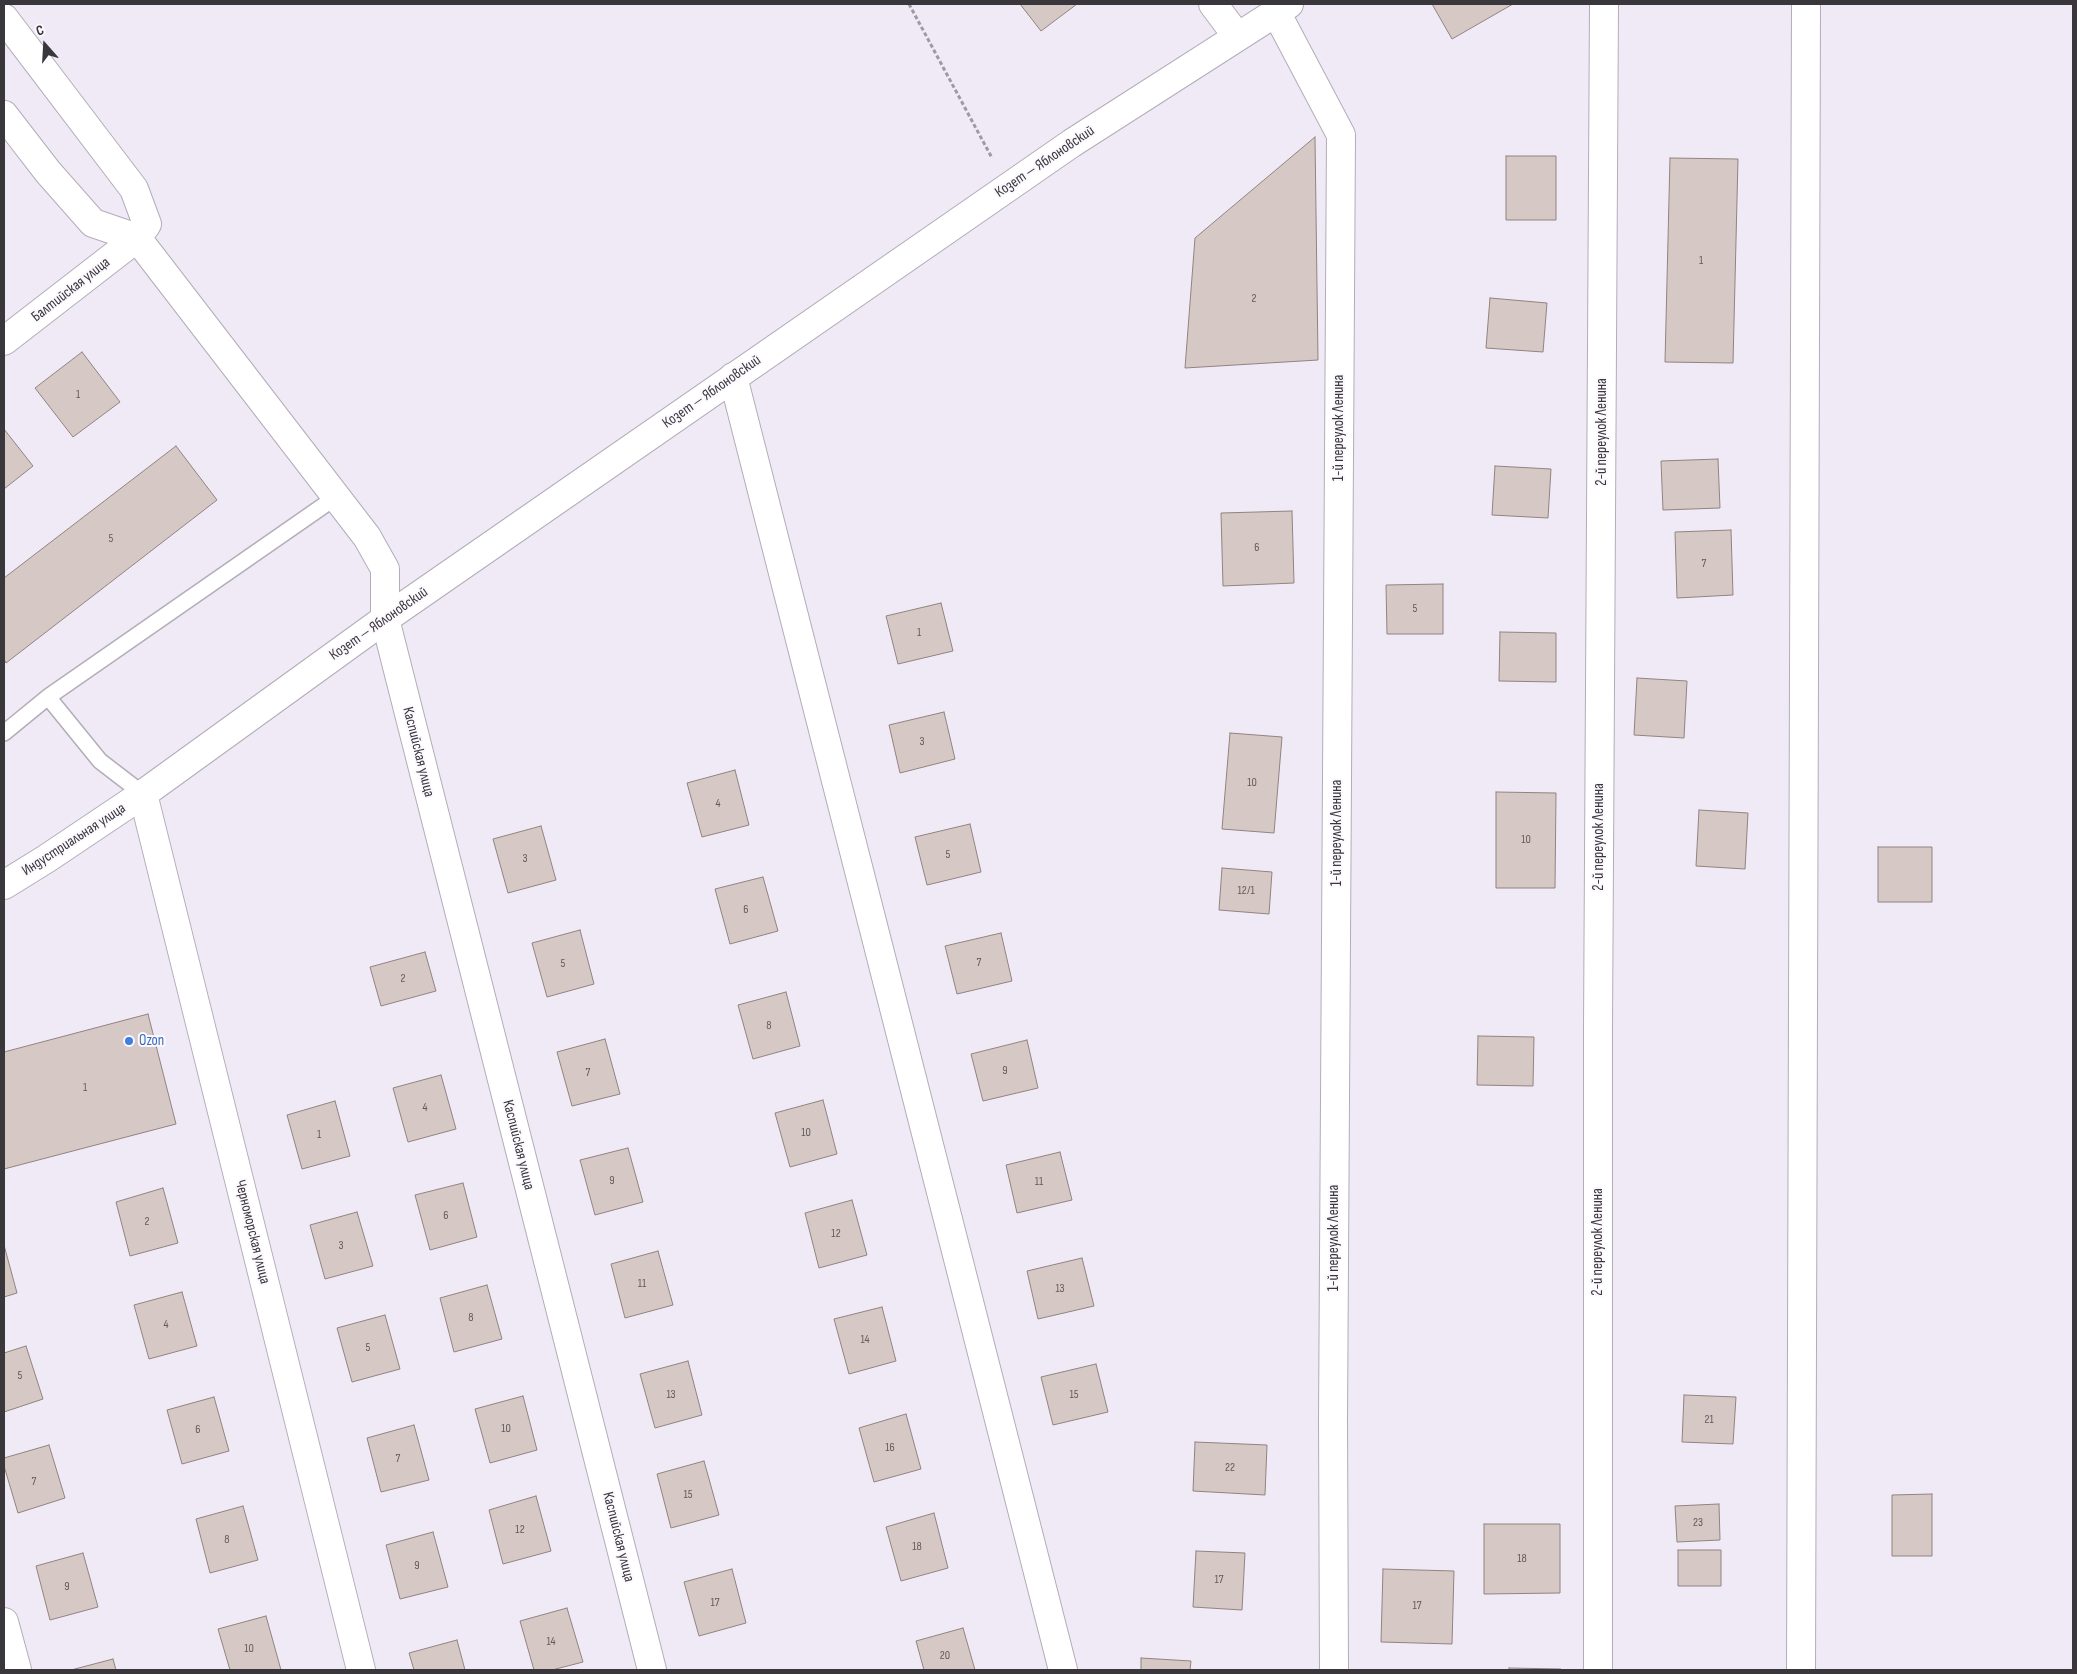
<!DOCTYPE html>
<html>
<head>
<meta charset="utf-8">
<style>
	body { margin:0 }
	#map { position:relative; width:2077px; height:1674px; overflow:hidden; background:#f0eaf6; font-family:"Sofia Sans Condensed",sans-serif }
	canvas { display:block }
	.frame { position:absolute; inset:0; border:5px solid #39373b; pointer-events:none }
	.north { position:absolute; left:20px; top:20px; width:50px; height:50px; -webkit-text-stroke:4px #fbf9fe; paint-order:stroke; rotate:341deg; font-size:14px; font-weight:700; line-height:20px; text-align:center; color:#39373b }
	.north::after { content:''; display:block; margin:auto; width:18px; height:22px; background:#39373b; clip-path:polygon(50% 0,100% 100%,50% 72%,0 100%) }
</style>
</head>
<body>
<div id="map">
<canvas width="2077" height="1674"></canvas>
<div class="frame"></div>
<div class="north">С</div>
</div>
<script>
const context = document.querySelector('canvas').getContext('2d');
context.lineJoin = 'round';
function paint(path, color) {
  context.fillStyle = color;
  context.fill(path, 'evenodd');
}
function toPath(rows) {
  const path = new Path2D();
  for (const r of rows) {
    path.moveTo(r[0], r[1]);
    for (let i = 2; i < r.length; i += 2) path.lineTo(r[i], r[i + 1]);
  }
  return path;
}
function stroke(path, color, width, dash) {
  context.strokeStyle = color;
  context.lineWidth = width;
  context.lineCap = dash ? 'butt' : 'round';
  context.setLineDash(dash || []);
  context.stroke(path);
}
function label(font, color, halo, rows, align = 'center') {
  context.font = font + ' "Sofia Sans Condensed",sans-serif';
  context.lineWidth = 4;
  context.setLineDash([]);
  context.textBaseline = 'middle';
  context.strokeStyle = halo;
  context.fillStyle = color;
  for (const [text, x, y, turn = 0] of rows) {
    context.save();
    context.translate(x, y);
    context.rotate((+turn || 0) * Math.PI / 180);
    context.textAlign = isNaN(turn) ? turn : align;
    if (halo) context.strokeText(text, 0, 0);
    context.fillText(text, 0, 0);
    context.restore();
  }
}
const building = toPath([
	[1020,4,1077,4,1041,31,1020,4],
	[1432,4,1513,4,1452,39,1432,4],
	[1315,137,1318,360,1185,368,1195,238,1315,137],
	[1506,156,1556,156,1556,220,1506,220,1506,156],
	[1670,158,1738,159,1733,363,1665,362,1670,158],
	[1490,298,1547,303,1543,352,1486,348,1490,298],
	[82,352,120,402,73,437,35,388,82,352],
	[4,429,33,466,4,489,4,429],
	[176,446,217,500,6,663,4,659,4,578,176,446],
	[1718,459,1720,508,1663,510,1661,461,1718,459],
	[1495,466,1551,469,1548,518,1492,515,1495,466],
	[1292,511,1294,583,1223,586,1221,513,1292,511],
	[1731,530,1733,595,1677,598,1675,532,1731,530],
	[1443,584,1443,634,1387,634,1386,585,1443,584],
	[941,603,953,651,898,664,886,616,941,603],
	[1500,632,1556,633,1556,682,1499,681,1500,632],
	[1637,678,1687,681,1684,738,1634,735,1637,678],
	[944,712,955,759,900,773,889,725,944,712],
	[1230,733,1282,737,1274,833,1222,829,1230,733],
	[735,770,749,825,702,837,687,783,735,770],
	[1496,792,1556,793,1555,888,1496,888,1496,792],
	[1699,810,1748,813,1745,869,1696,866,1699,810],
	[970,824,981,872,927,885,915,837,970,824],
	[541,826,556,880,508,893,493,839,541,826],
	[1878,847,1932,847,1932,902,1878,902,1878,847],
	[1222,868,1272,872,1269,914,1219,910,1222,868],
	[763,877,778,931,730,944,715,889,763,877],
	[580,930,594,984,547,997,532,943,580,930],
	[1001,933,1012,981,957,994,945,946,1001,933],
	[425,952,436,991,381,1006,370,967,425,952],
	[786,992,800,1046,753,1059,738,1005,786,992],
	[148,1014,176,1124,4,1169,4,1052,148,1014],
	[1478,1036,1534,1037,1533,1086,1477,1085,1478,1036],
	[605,1039,620,1094,572,1106,557,1052,605,1039],
	[1027,1040,1038,1088,983,1101,971,1054,1027,1040],
	[441,1075,456,1129,408,1142,393,1088,441,1075],
	[823,1100,837,1154,790,1167,775,1113,823,1100],
	[335,1101,350,1156,302,1169,287,1115,335,1101],
	[628,1148,643,1202,595,1215,580,1160,628,1148],
	[1060,1152,1072,1200,1017,1213,1006,1165,1060,1152],
	[463,1183,477,1237,430,1250,415,1195,463,1183],
	[163,1188,178,1243,130,1256,116,1202,163,1188],
	[852,1200,867,1255,819,1268,805,1213,852,1200],
	[357,1212,373,1266,325,1279,310,1225,357,1212],
	[4,1245,17,1293,4,1297,4,1245],
	[658,1251,673,1305,625,1318,611,1264,658,1251],
	[1082,1258,1094,1306,1038,1319,1027,1271,1082,1258],
	[487,1285,502,1339,454,1352,440,1298,487,1285],
	[182,1292,197,1346,149,1359,134,1305,182,1292],
	[882,1307,896,1361,849,1374,834,1319,882,1307],
	[385,1315,400,1369,352,1382,337,1328,385,1315],
	[26,1346,43,1399,4,1412,4,1353,26,1346],
	[688,1361,702,1415,655,1428,640,1374,688,1361],
	[1096,1364,1108,1412,1053,1425,1041,1377,1096,1364],
	[1684,1395,1736,1397,1733,1444,1682,1442,1684,1395],
	[523,1396,537,1450,490,1463,475,1409,523,1396],
	[214,1397,229,1451,182,1464,167,1410,214,1397],
	[906,1414,921,1469,874,1482,859,1428,906,1414],
	[414,1425,429,1480,381,1492,367,1438,414,1425],
	[1195,1442,1267,1445,1265,1495,1193,1491,1195,1442],
	[49,1445,65,1498,18,1513,4,1466,4,1458,49,1445],
	[704,1461,719,1515,671,1528,657,1474,704,1461],
	[1932,1494,1932,1556,1892,1556,1892,1495,1932,1494],
	[536,1496,551,1551,503,1564,489,1510,536,1496],
	[1719,1504,1720,1540,1677,1542,1675,1506,1719,1504],
	[243,1506,258,1560,210,1573,196,1519,243,1506],
	[934,1513,948,1568,901,1581,886,1527,934,1513],
	[1484,1524,1560,1524,1560,1593,1484,1594,1484,1524],
	[433,1532,448,1587,400,1599,386,1545,433,1532],
	[1678,1550,1721,1550,1721,1586,1678,1586,1678,1550],
	[1196,1551,1245,1553,1242,1610,1193,1607,1196,1551],
	[83,1553,98,1607,50,1620,36,1566,83,1553],
	[732,1569,746,1623,699,1636,684,1582,732,1569],
	[1383,1569,1454,1571,1452,1644,1381,1642,1383,1569],
	[567,1608,583,1662,552,1670,534,1670,520,1621,567,1608],
	[266,1616,281,1670,230,1670,218,1629,266,1616],
	[963,1628,975,1670,924,1670,916,1641,963,1628],
	[457,1640,465,1670,414,1670,409,1653,457,1640],
	[1141,1658,1191,1661,1190,1670,1141,1670,1141,1658],
	[113,1659,116,1670,71,1670,113,1659],
	[1509,1668,1561,1669,1561,1670,1509,1670,1509,1668]
]);
paint(building, '#d6c8c5');
stroke(building, '#908380', 1);
const service = toPath([
	[48,697,100,761,143,794],
	[4,733,48,697,336,497]
]);
const minor = toPath([
	[1213,4,1237,36],
	[1276,12,1341,135,1333,1420,1334,1670],
	[4,18,134,189,147,224,137,238,4,341],
	[4,115,48,172,93,223,137,238,367,537,385,569,385,619,652,1670],
	[733,377,1063,1670],
	[143,794,361,1670],
	[4,1622,17,1670],
	[1598,1670,1598,1028,1604,4],
	[1801,1670,1806,4]
]);
const tertiary = toPath([
	[4,885,46,859,143,794,385,619,1072,143,1289,4]
]);
stroke(service, '#b2adb8', 18);
stroke(minor, '#b2adb8', 30);
stroke(tertiary, '#b2adb8', 30);
stroke(toPath([
	[909,4,992,158]
]), '#9e99a2', 3, [4, 2.5]);
stroke(service, '#fff', 15);
stroke(minor, '#fff', 28);
stroke(tertiary, '#fff', 28);
for (const [x, y, r, color] of [
	[129,1041,5,"#3f7fe0"]
]) {
  const dot = new Path2D();
  dot.arc(x, y, r, 0, 2 * Math.PI);
  context.fillStyle = color;
  context.fill(dot);
  stroke(dot, '#fbf9fe', 2);
}
label('12px', '#605b5e', null, [
	["1",1701,261],
	["2",1254,299],
	["1",78,395],
	["5",111,539],
	["6",1257,548],
	["7",1704,564],
	["5",1415,609],
	["1",919,633],
	["3",922,742],
	["10",1252,783],
	["4",718,804],
	["10",1526,840],
	["5",948,855],
	["3",525,859],
	["12/1",1246,891],
	["6",746,910],
	["7",979,963],
	["5",563,964],
	["2",403,979],
	["8",769,1026],
	["9",1005,1071],
	["7",588,1073],
	["1",85,1088],
	["4",425,1108],
	["10",806,1133],
	["1",319,1135],
	["9",612,1181],
	["11",1039,1182],
	["6",446,1216],
	["2",147,1222],
	["12",836,1234],
	["3",341,1246],
	["11",642,1284],
	["13",1060,1289],
	["8",471,1318],
	["4",166,1325],
	["14",865,1340],
	["5",368,1348],
	["5",20,1376],
	["13",671,1395],
	["15",1074,1395],
	["21",1709,1420],
	["10",506,1429],
	["6",198,1430],
	["16",890,1448],
	["7",398,1459],
	["22",1230,1468],
	["7",34,1482],
	["15",688,1495],
	["23",1698,1523],
	["12",520,1530],
	["8",227,1540],
	["18",917,1547],
	["18",1522,1559],
	["9",417,1566],
	["17",1219,1580],
	["9",67,1587],
	["17",715,1603],
	["17",1417,1606],
	["14",551,1642],
	["10",249,1649],
	["20",945,1656]
]);
label('15px', '#39373b', '#fbf9fe', [
	["Козет — Яблоновский",1045,162,-34],
	["Балтийская улица",71,290,-38],
	["Козет — Яблоновский",712,392,-35],
	["1-й переулок Ленина",1339,428,-90],
	["2-й переулок Ленина",1602,432,-90],
	["Козет — Яблоновский",379,624,-35],
	["Каспийская улица",418,752,76],
	["1-й переулок Ленина",1337,833,-90],
	["2-й переулок Ленина",1599,837,-90],
	["Индустриальная улица",74,840,-33],
	["Каспийская улица",518,1145,76],
	["Черноморская улица",252,1232,76],
	["1-й переулок Ленина",1334,1238,-90],
	["2-й переулок Ленина",1598,1242,-90],
	["Каспийская улица",618,1537,76]
]);
label('15px', '#366cbe', '#fbf9fe', [
	["Ozon",139,1041]
], 'left');
</script>
</body>
</html>
